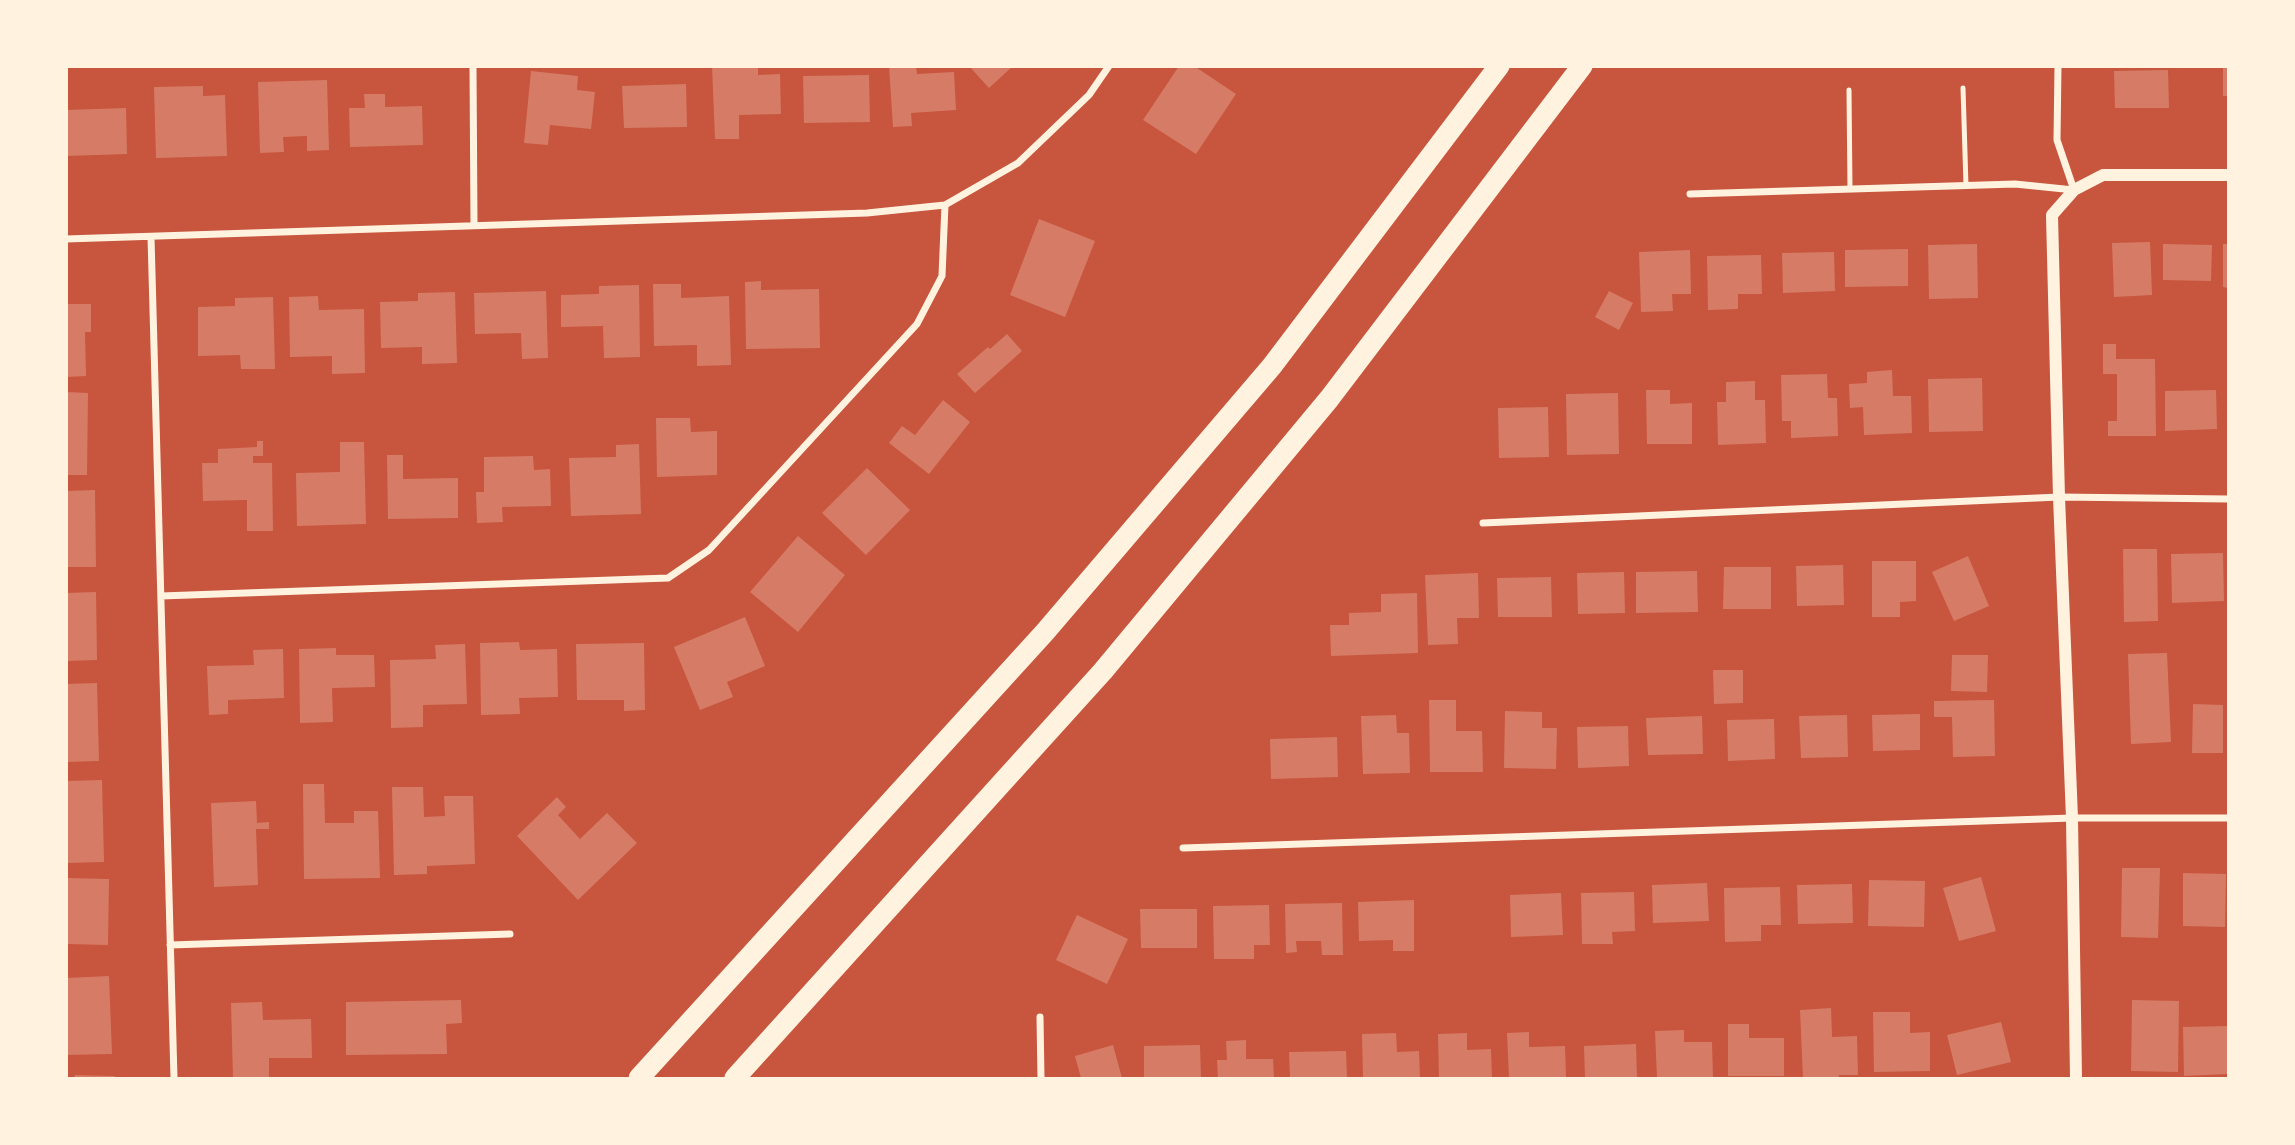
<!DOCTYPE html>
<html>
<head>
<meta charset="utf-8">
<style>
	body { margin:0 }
	#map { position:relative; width:2295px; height:1145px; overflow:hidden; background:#c8553d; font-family:"DejaVu Sans",sans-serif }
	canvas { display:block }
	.frame { position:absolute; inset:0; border:68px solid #fff3e0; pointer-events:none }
</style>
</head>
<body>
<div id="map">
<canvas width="2295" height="1145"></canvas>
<div class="frame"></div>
</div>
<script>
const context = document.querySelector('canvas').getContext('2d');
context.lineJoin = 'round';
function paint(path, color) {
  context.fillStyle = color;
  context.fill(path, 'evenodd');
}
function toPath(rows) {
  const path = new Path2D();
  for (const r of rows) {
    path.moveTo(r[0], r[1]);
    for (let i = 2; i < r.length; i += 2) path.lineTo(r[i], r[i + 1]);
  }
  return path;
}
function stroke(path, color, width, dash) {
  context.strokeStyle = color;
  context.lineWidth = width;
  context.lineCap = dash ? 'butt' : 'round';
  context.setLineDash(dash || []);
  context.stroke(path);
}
paint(toPath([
	[712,66,758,66,758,75,780,74,781,114,739,115,739,139,715,139],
	[889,66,916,66,917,74,954,72,956,110,911,113,912,126,893,127],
	[969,66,1013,66,989,88],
	[1179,66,1194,66,1236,94,1196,154,1143,120],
	[2223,66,2228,66,2228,96,2223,96],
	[2168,70,2169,108,2115,108,2114,71],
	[531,71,578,76,577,90,595,92,591,129,550,125,548,145,524,143],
	[869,75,870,122,804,123,803,76],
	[327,80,329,150,307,151,307,136,283,137,284,152,260,153,258,82],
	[686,84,687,127,624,128,622,86],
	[203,86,203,96,225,95,227,156,156,158,154,87],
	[364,94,385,94,385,107,422,106,423,145,350,147,349,108,365,108],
	[126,108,127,154,66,156,66,110],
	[1039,219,1095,241,1065,317,1010,295],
	[2150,242,2152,295,2114,297,2112,243],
	[1977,244,1978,298,1929,299,1928,245],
	[2163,244,2212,245,2211,281,2163,280],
	[2223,244,2228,244,2228,288,2223,287],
	[1908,249,1908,286,1845,287,1845,250],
	[1690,250,1691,294,1672,294,1673,311,1641,312,1639,252],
	[1834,252,1835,291,1783,293,1782,253],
	[1761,255,1762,294,1738,294,1738,309,1708,310,1707,256],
	[761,281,761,290,819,289,820,348,746,349,745,282],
	[653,284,681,284,681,298,729,296,731,365,697,366,697,345,654,346],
	[639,285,640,357,604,358,603,326,561,327,561,295,599,294,599,286],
	[546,291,548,358,522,359,521,333,475,334,474,293],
	[1609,291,1633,303,1619,330,1595,317],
	[455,292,457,363,422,364,422,347,381,348,380,302,418,301,418,293],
	[318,296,319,310,364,309,365,373,332,374,332,356,290,357,289,297],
	[273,297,275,369,241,369,240,355,198,356,198,307,235,306,235,298],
	[66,304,91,304,91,332,85,332,86,376,66,377],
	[1007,334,1022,351,975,393,957,374,988,347,990,349],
	[2103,344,2116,344,2116,359,2155,359,2156,436,2108,436,2108,421,2117,421,2117,374,2103,374],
	[1892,370,1893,396,1911,396,1912,433,1864,435,1863,407,1850,408,1849,384,1867,383,1867,372],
	[1827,374,1828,398,1837,398,1838,436,1791,438,1791,421,1782,421,1781,375],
	[1982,378,1983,431,1929,432,1928,379],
	[1755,381,1755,400,1765,400,1766,443,1718,445,1717,402,1726,402,1726,382],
	[1646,390,1670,390,1670,404,1692,403,1692,444,1647,444],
	[2216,390,2217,429,2165,431,2165,391],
	[66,392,88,393,87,475,66,475],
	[1618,393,1619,454,1567,455,1566,394],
	[943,400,970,422,929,474,889,443,902,426,915,435],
	[1548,407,1549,457,1499,458,1498,408],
	[656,418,690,418,691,432,717,431,717,475,657,477],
	[257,441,263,441,263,456,253,456,253,463,272,463,273,531,247,531,247,500,203,501,202,463,218,463,218,449,257,447],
	[340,442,364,442,366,524,297,526,296,473,340,472],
	[639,444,641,514,571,516,569,458,616,457,616,445],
	[387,455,403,455,403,479,458,478,458,518,388,519],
	[533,456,534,470,550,469,551,506,502,507,503,522,477,523,476,492,484,492,484,457],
	[867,468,910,510,866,555,822,513],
	[95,490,96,567,66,567,66,491],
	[798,536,845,575,798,632,750,592],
	[2123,549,2157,549,2158,621,2124,622],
	[2223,553,2224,601,2172,603,2171,554],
	[1968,556,1989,606,1954,621,1932,572],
	[1872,561,1916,561,1916,601,1900,602,1900,617,1872,617],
	[1843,565,1844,605,1797,606,1796,566],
	[1724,567,1771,567,1771,609,1723,609],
	[1697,571,1698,612,1636,613,1636,572],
	[1624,572,1625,613,1578,614,1577,573],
	[1478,573,1479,618,1457,618,1458,644,1428,645,1425,575],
	[1551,577,1552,617,1498,617,1497,578],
	[96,592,97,660,66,661,66,593],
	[1417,593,1418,653,1331,656,1330,625,1349,625,1349,613,1381,612,1381,594],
	[745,617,765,666,727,682,733,697,700,710,674,647],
	[519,642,520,650,557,649,558,697,519,698,520,714,481,715,480,643],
	[644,643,645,710,624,711,624,700,577,700,576,644],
	[465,644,467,704,423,705,423,727,391,728,390,660,436,659,435,645],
	[336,648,336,655,374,655,375,687,332,688,333,722,300,723,299,649],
	[283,649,284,698,228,700,228,714,209,715,207,666,254,665,253,650],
	[2167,653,2171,742,2131,744,2128,654],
	[1952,655,1988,655,1987,692,1951,691],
	[1713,670,1743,670,1743,703,1714,704],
	[97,683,99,761,66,762,66,684],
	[1429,700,1456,700,1456,731,1482,731,1483,772,1430,772],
	[1994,700,1995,756,1953,757,1952,717,1934,717,1934,701],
	[2193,704,2223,705,2223,753,2192,753],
	[1505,711,1542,712,1542,728,1557,728,1556,769,1504,768],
	[1920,714,1920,750,1873,751,1872,715],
	[1396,715,1397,733,1409,733,1410,773,1363,774,1361,716],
	[1847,715,1848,757,1801,758,1799,716],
	[1702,716,1703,754,1648,755,1646,718],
	[1774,719,1775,759,1728,761,1727,720],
	[1628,726,1629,766,1578,768,1577,727],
	[1337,737,1338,777,1271,779,1270,739],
	[102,780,104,862,66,863,66,781],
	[303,784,324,784,325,823,354,823,354,811,378,811,380,878,304,879],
	[392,787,423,787,424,817,445,816,444,796,473,796,475,864,427,866,427,874,394,875],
	[557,797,566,807,558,815,580,839,607,813,637,843,578,900,517,836],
	[256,801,257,823,269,822,269,829,256,829,258,885,214,887,211,803],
	[2122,868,2160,868,2158,938,2121,937],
	[2183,873,2226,874,2225,927,2183,926],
	[1981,877,1996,931,1959,941,1943,888],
	[66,878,109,879,108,945,66,944],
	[1869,880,1925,881,1924,927,1868,926],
	[1707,883,1709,921,1653,923,1652,885],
	[1852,884,1853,923,1798,924,1797,885],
	[1780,887,1781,925,1761,925,1761,941,1725,942,1724,888],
	[1634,892,1635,931,1612,932,1613,944,1582,944,1581,893],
	[1561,893,1563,935,1511,937,1510,895],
	[1414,900,1414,951,1393,951,1393,940,1359,941,1358,902],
	[1342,903,1343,955,1322,955,1321,941,1296,941,1297,952,1286,953,1285,904],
	[1269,905,1270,945,1254,945,1254,959,1214,959,1213,906],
	[1140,909,1197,909,1197,948,1141,948],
	[1077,915,1128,939,1107,984,1056,960],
	[109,976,112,1054,66,1055,66,978],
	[461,1000,462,1023,446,1024,447,1054,346,1055,346,1002],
	[2132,1000,2179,1001,2178,1072,2131,1071],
	[262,1002,263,1020,311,1019,312,1058,269,1058,269,1078,233,1078,231,1003],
	[1831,1008,1832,1037,1857,1036,1858,1075,1839,1075,1839,1078,1803,1078,1800,1010],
	[1873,1012,1910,1012,1910,1033,1930,1032,1930,1071,1874,1072],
	[2001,1022,2011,1062,1957,1075,1947,1035],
	[1728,1024,1749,1024,1749,1038,1784,1038,1784,1076,1728,1076],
	[2228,1026,2228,1074,2184,1076,2183,1027],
	[1684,1030,1684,1042,1712,1042,1713,1078,1657,1078,1655,1031],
	[1529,1032,1529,1047,1565,1046,1566,1078,1509,1078,1507,1033],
	[1396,1033,1397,1052,1419,1051,1420,1078,1363,1078,1362,1034],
	[1467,1033,1467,1050,1491,1049,1492,1078,1439,1078,1438,1034],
	[1246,1040,1246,1059,1273,1059,1274,1078,1218,1078,1217,1060,1227,1060,1226,1041],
	[1636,1044,1637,1078,1585,1078,1584,1046],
	[1113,1045,1122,1078,1081,1078,1075,1056],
	[1200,1045,1201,1078,1144,1078,1144,1046],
	[1346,1051,1347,1078,1290,1078,1289,1052],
	[75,1075,115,1076,115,1078,74,1078]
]), '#d67c66');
stroke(toPath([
	[1963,88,1966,186],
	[1849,90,1850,189]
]), '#fff3e0', 5);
stroke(toPath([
	[473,66,474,224],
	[1690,194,2015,184,2074,190,2057,140,2058,66],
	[151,237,174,1078],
	[66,239,867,213,945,205,1018,163,1089,95,1109,66],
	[1483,523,2059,497,2228,499],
	[161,596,668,578,709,550,917,324,942,276,945,205],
	[1183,848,2072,818,2228,818],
	[170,945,510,934],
	[1040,1017,1041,1078]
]), '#fff3e0', 7);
stroke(toPath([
	[2076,1078,2072,818,2059,497,2052,215,2074,190,2103,175,2228,175]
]), '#fff3e0', 12);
stroke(toPath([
	[639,1078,1045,632,1272,366,1499,66],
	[735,1078,1103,671,1329,399,1582,66]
]), '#fff3e0', 21);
</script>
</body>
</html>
